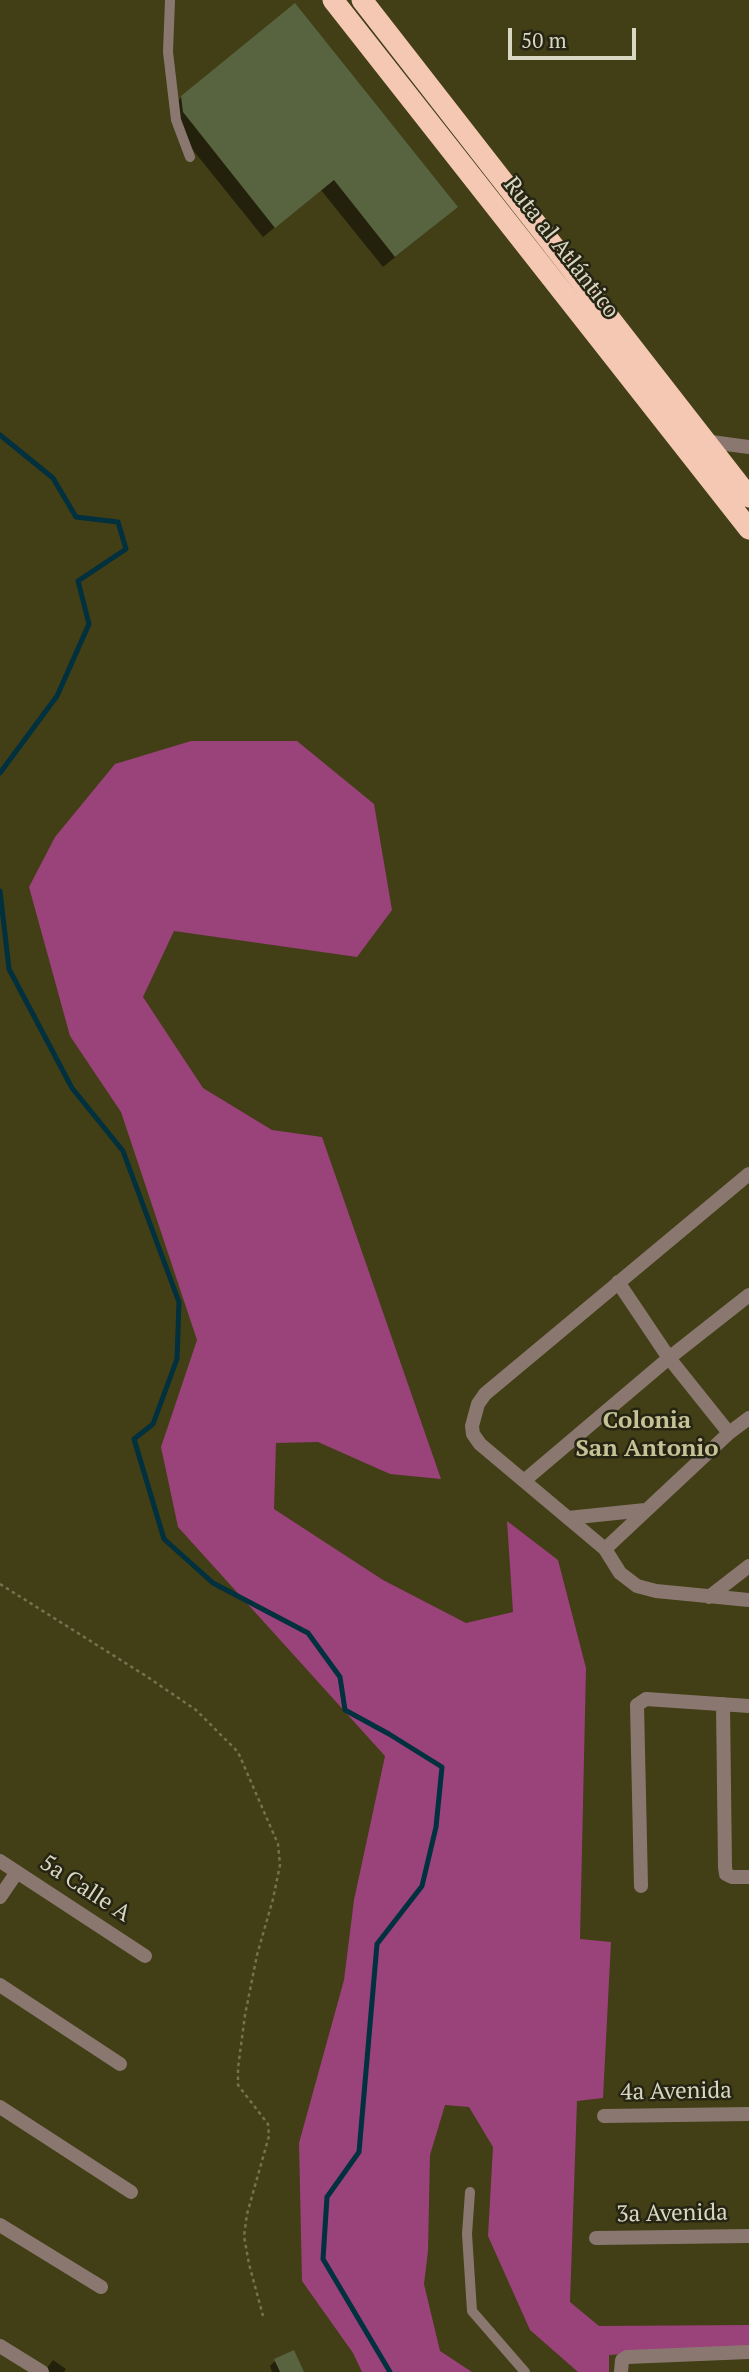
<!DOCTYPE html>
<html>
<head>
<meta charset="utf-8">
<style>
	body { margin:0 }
	#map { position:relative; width:749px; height:2372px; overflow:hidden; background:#423e16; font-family:"PT Serif",serif }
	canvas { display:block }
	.scale { position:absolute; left:508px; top:28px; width:128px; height:32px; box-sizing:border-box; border:4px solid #d8d7c1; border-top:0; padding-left:9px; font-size:21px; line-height:24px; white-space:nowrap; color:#d8d7c1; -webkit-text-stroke:5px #262413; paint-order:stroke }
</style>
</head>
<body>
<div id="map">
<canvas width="749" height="2372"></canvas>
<div class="scale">50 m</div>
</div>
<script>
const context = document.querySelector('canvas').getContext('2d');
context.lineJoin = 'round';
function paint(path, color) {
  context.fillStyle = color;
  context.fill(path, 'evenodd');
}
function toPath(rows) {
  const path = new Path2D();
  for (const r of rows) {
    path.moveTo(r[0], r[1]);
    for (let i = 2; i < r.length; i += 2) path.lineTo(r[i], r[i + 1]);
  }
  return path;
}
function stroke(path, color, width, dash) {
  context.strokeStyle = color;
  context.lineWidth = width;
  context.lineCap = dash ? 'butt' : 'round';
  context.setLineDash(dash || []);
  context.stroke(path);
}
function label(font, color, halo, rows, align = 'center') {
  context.font = font + ' "PT Serif",serif';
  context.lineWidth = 5;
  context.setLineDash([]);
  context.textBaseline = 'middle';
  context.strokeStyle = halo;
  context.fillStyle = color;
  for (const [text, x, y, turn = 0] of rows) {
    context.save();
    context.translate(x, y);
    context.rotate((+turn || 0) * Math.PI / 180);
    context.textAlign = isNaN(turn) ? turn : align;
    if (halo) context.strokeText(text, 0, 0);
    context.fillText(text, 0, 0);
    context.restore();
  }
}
paint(toPath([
	[191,741,297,741,374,804,392,910,357,957,174,931,143,997,203,1088,272,1130,322,1137,441,1479,390,1474,318,1442,276,1443,274,1509,383,1580,466,1623,513,1612,507,1521,558,1560,586,1668,580,1939,611,1942,603,2098,577,2101,570,2302,599,2326,749,2325,749,2346,609,2355,609,2372,578,2372,530,2330,488,2236,493,2147,469,2107,445,2105,430,2155,428,2251,424,2284,440,2351,472,2372,362,2372,353,2353,302,2281,299,2143,344,1980,354,1900,385,1756,178,1527,161,1447,197,1340,121,1112,70,1036,29,887,55,837,115,764]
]), '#9a427a');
paint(toPath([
	[182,97,444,218,383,267,321,190,263,237,172,124,170,108],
	[53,2360,66,2369,64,2372,48,2372,47,2368],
	[275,2361,298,2372,272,2372,270,2366]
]), '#0007');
stroke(toPath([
	[0,435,53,478,76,517,118,522,126,549,78,581,89,624,57,696,0,773],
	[0,891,9,969,72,1088,123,1151,179,1302,177,1359,153,1424,134,1439,164,1539,213,1583,308,1633,340,1677,345,1710,389,1734,442,1767,436,1827,422,1886,377,1944,359,2152,327,2197,323,2259,390,2372]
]), '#01303e', 5);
paint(toPath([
	[295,3,458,207,395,257,334,180,275,228,183,112,181,96],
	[294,2350,304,2372,280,2372,274,2359]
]), '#57643f');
stroke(toPath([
	[0,1584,146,1676,196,1710,238,1752,278,1844,280,1865,273,1899,257,1955,245,2015,238,2068,238,2085,268,2124,269,2136,247,2214,244,2236,249,2264,263,2316]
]), '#757250', 2.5, [3.5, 3.5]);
stroke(toPath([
	[170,0,168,52,176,120,190,157],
	[470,2192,467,2234,472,2311,525,2372]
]), '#8a7870', 10);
stroke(toPath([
	[704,441,749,447],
	[749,1174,485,1394,478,1404,472,1426,473,1434,480,1444,605,1549,620,1573,637,1586,656,1591,749,1600],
	[618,1282,669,1358,729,1433],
	[525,1480,669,1358,749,1295],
	[568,1518,645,1510],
	[605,1549,729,1433,749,1418],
	[709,1597,749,1566],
	[723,1704,725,1867,726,1874,732,1877,749,1877],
	[0,1861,145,1956],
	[641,1886,637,1705,646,1699,749,1706],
	[0,1897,17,1872],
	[0,1985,120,2064],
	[0,2107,131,2192],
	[604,2116,749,2114],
	[0,2225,101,2287],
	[596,2238,749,2236],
	[0,2346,42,2372],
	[621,2372,622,2360,627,2357,749,2352]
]), '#8a7870', 14);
stroke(toPath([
	[333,0,749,529],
	[362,0,749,497]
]), '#f5c8b4', 21);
label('23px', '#d8d7c1', '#262413', [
	["Ruta al Atlántico",561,248,52],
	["5a Calle A",85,1889,33],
	["4a Avenida",676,2092,-1],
	["3a Avenida",672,2214,-1]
]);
label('bold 24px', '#c5c296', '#262413', [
	["Colonia",647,1421],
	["San Antonio",647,1449]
]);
</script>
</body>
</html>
